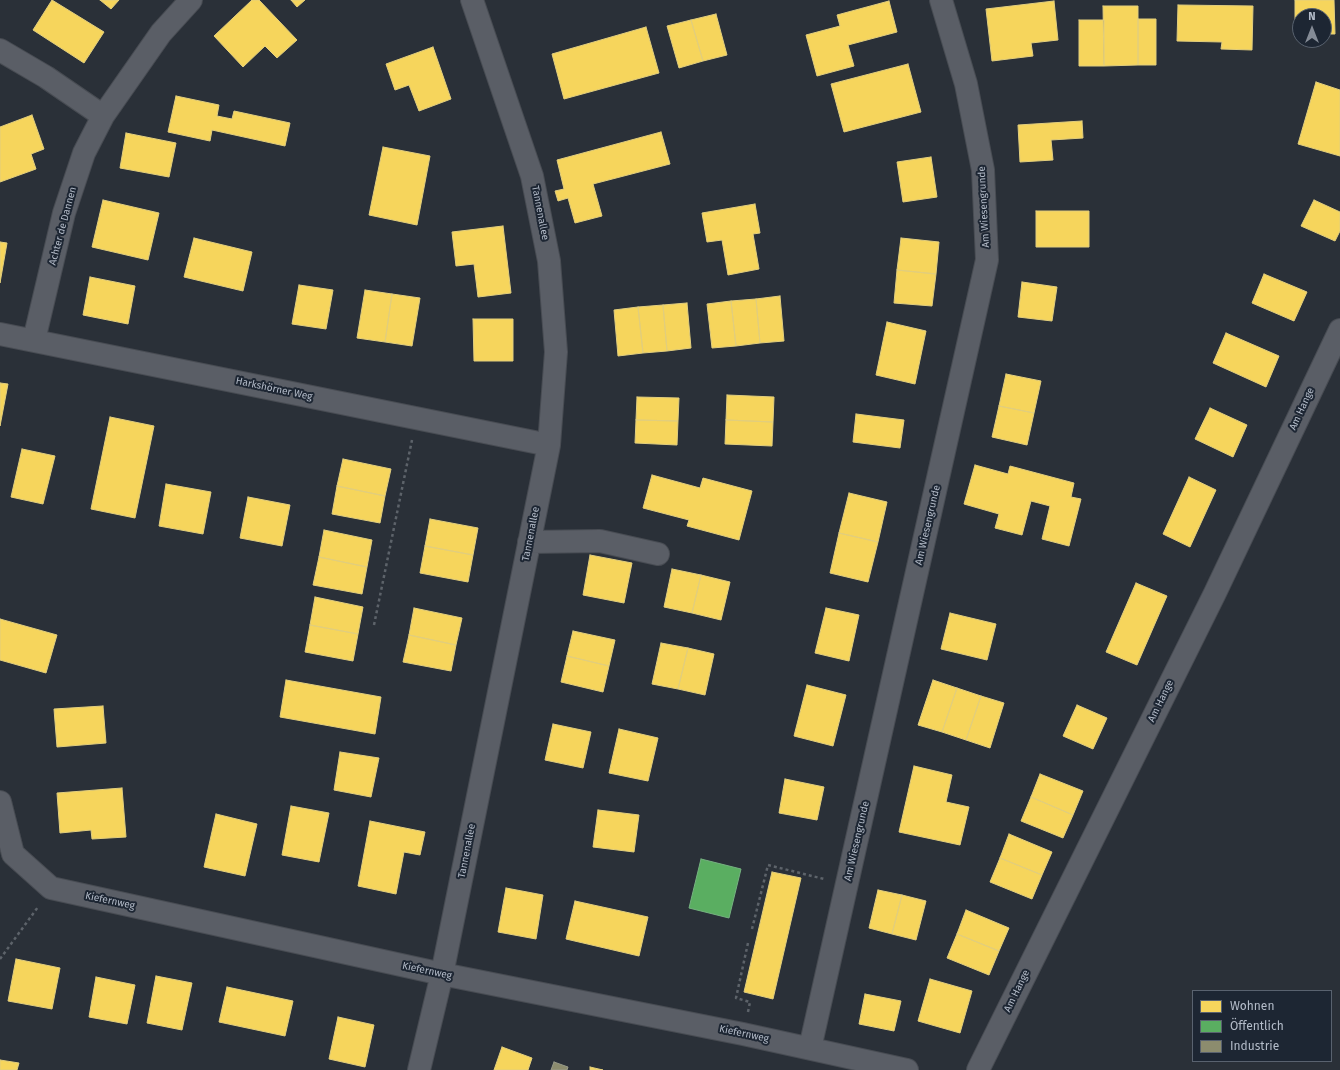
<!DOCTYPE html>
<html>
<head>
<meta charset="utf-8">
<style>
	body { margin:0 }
	#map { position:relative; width:1340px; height:1070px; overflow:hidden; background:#2a3038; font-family:"Fira Sans",sans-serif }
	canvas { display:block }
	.legend { position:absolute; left:1192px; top:990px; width:140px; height:72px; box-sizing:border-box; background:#1d2633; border:1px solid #59626f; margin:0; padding:5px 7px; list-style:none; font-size:12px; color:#b4bcc9 }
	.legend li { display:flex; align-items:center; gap:8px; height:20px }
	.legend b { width:20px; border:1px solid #59626f }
	.north { position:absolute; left:1292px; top:8px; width:40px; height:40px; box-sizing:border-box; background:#1d2633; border:1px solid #59626f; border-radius:50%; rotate:0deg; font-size:11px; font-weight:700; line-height:16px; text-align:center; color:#b4bcc9 }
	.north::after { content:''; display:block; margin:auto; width:14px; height:18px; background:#848b96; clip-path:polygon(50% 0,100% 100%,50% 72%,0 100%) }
</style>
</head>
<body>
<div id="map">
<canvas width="1340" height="1070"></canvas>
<ul class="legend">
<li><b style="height:11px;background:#f6d55c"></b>Wohnen</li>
<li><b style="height:11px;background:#5aae61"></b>Öffentlich</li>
<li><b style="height:11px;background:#8c8c6e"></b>Industrie</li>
</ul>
<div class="north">N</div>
</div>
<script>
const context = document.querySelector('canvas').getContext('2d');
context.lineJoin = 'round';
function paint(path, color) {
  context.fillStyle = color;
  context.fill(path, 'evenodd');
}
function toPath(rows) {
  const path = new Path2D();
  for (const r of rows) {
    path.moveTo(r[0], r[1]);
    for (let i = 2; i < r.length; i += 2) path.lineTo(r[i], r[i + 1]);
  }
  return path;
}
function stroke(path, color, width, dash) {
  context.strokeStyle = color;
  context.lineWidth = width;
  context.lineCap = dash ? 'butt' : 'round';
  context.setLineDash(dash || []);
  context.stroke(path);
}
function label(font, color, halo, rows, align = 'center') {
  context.font = font + ' "Fira Sans",sans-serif';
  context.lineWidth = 4;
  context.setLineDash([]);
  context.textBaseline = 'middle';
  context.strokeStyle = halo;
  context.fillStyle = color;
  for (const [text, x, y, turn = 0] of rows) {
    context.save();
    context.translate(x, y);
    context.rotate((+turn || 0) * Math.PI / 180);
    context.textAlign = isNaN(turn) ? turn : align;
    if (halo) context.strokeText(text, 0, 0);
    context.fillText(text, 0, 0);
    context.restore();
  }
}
const homes = toPath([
	[52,0,104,32,84,63,33,30,52,0],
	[100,0,119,0,111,9,100,0],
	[252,0,259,0,297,40,277,58,265,46,243,67,214,36,252,0],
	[291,0,305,0,297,7,291,0],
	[1295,0,1334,0,1335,34,1324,34,1324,16,1300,16,1300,35,1295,35,1295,0],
	[889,1,897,32,848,45,854,66,817,76,806,35,840,26,837,15,889,1],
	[1054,1,1058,40,1031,43,1033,56,992,61,986,9,1054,1],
	[1178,5,1253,6,1252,50,1221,49,1222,42,1177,41,1178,5],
	[1103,6,1138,6,1138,65,1104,66,1103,6],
	[716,14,727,55,703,61,691,20,716,14],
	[1138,19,1156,19,1156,65,1138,65,1138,19],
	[691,20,703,61,679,68,667,26,691,20],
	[1079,20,1104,20,1104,66,1079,66,1079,20],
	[646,27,659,73,564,99,552,54,646,27],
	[433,47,451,99,419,111,409,85,395,90,386,64,433,47],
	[908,64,921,112,844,132,831,84,908,64],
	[1316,82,1340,90,1340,156,1298,144,1316,82],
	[176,96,219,105,217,116,232,119,234,111,290,123,285,146,212,130,210,141,168,132,176,96],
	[32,115,44,149,31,154,36,169,0,182,0,127,32,115],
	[1082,121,1083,138,1051,140,1053,160,1020,162,1018,125,1082,121],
	[661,132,670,164,593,184,602,216,575,223,568,198,558,201,555,191,564,189,557,160,661,132],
	[126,133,176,143,169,177,120,168,126,133],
	[383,147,430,156,417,225,369,215,383,147],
	[931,157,937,197,903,202,897,162,931,157],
	[103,200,159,213,148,260,92,247,103,200],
	[1314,200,1340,212,1340,231,1335,241,1301,226,1314,200],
	[755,204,760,233,753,234,759,269,728,275,722,240,707,242,702,213,755,204],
	[1036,211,1089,211,1089,247,1036,247,1036,211],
	[503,226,511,293,478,297,474,264,456,266,452,232,503,226],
	[194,238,252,252,243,291,184,277,194,238],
	[901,238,939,242,936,274,897,270,901,238],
	[0,242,7,243,0,283,0,242],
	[897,270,936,274,932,306,894,303,897,270],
	[1264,274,1307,292,1294,321,1252,303,1264,274],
	[90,277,135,286,128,324,83,315,90,277],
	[1022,282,1057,287,1052,321,1018,317,1022,282],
	[299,285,333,290,326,329,292,324,299,285],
	[365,290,392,294,385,342,357,338,365,290],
	[392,294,420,298,412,346,385,342,392,294],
	[780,296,784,341,760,343,756,299,780,296],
	[756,299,760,343,736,346,731,301,756,299],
	[731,301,736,346,712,348,707,304,731,301],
	[687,303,691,348,667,351,663,305,687,303],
	[663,305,667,351,643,353,638,307,663,305],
	[638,307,643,353,618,356,614,310,638,307],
	[473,319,513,319,513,361,474,361,473,319],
	[887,322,926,331,915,384,876,375,887,322],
	[1226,333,1279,356,1266,387,1213,363,1226,333],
	[1006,374,1041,381,1034,413,999,406,1006,374],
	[0,383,8,384,0,426,0,383],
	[727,395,774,397,773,422,726,420,727,395],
	[637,397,679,398,678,421,636,420,637,397],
	[999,406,1034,413,1027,445,992,437,999,406],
	[1210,408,1247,425,1233,457,1195,439,1210,408],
	[856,414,904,420,900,448,853,442,856,414],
	[110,417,154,426,135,518,91,509,110,417],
	[636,420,678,421,677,445,635,443,636,420],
	[726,420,773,422,772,446,725,444,726,420],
	[22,449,55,456,43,504,11,497,22,449],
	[343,459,391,469,385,496,337,486,343,459],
	[975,465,1008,474,1010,466,1074,483,1071,497,1081,499,1069,546,1042,539,1050,506,1031,501,1022,535,995,528,999,514,964,504,975,465],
	[652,475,700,488,703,478,752,491,739,540,687,526,689,520,643,508,652,475],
	[1189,477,1216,490,1190,547,1163,534,1189,477],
	[166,484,211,492,203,534,159,526,166,484],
	[337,486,385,496,380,523,332,514,337,486],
	[849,493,887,502,878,542,839,533,849,493],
	[248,497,290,505,282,546,240,538,248,497],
	[430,519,478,528,473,555,425,546,430,519],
	[324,530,372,540,367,567,319,557,324,530],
	[839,533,878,542,868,582,830,573,839,533],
	[425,546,473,555,468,582,420,573,425,546],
	[590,555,632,563,624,603,583,595,590,555],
	[319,557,367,567,362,594,313,585,319,557],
	[672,569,701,575,692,613,664,607,672,569],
	[701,575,730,582,721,620,692,613,701,575],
	[1136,583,1167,596,1137,665,1106,652,1136,583],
	[315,597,363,607,358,634,310,625,315,597],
	[414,608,462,618,456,645,409,635,414,608],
	[826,608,859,615,849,661,815,653,826,608],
	[950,613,996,624,987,660,941,649,950,613],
	[0,619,57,635,46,673,0,660,0,619],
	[310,625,358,634,353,661,305,652,310,625],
	[573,631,615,640,609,666,567,656,573,631],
	[409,635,456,645,451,671,403,662,409,635],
	[661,643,688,648,678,689,652,684,661,643],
	[688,648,714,654,705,695,678,689,688,648],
	[567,656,609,666,603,692,561,682,567,656],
	[286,680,381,697,375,734,280,717,286,680],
	[933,680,957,688,942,732,918,725,933,680],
	[807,685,846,695,833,746,794,736,807,685],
	[957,688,981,696,966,740,942,732,957,688],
	[981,696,1004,703,990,748,966,740,981,696],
	[1077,705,1107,718,1093,749,1063,736,1077,705],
	[103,706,106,743,57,747,54,709,103,706],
	[553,724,591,732,583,768,545,760,553,724],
	[619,729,658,738,648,781,609,773,619,729],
	[340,752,379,758,371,797,334,790,340,752],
	[914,766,952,775,946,802,969,807,960,845,899,832,914,766],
	[1040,774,1083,791,1073,815,1031,797,1040,774],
	[785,779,824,787,817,820,779,813,785,779],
	[122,788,126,837,92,839,91,830,60,833,57,793,122,788],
	[1031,797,1073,815,1063,838,1021,821,1031,797],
	[291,806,329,813,319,862,282,855,291,806],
	[598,810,639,815,634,852,593,847,598,810],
	[216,814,257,824,245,876,204,867,216,814],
	[370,821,425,832,420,855,404,852,396,894,358,886,370,821],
	[1009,834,1052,852,1042,875,1000,858,1009,834],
	[1000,858,1042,875,1032,899,990,882,1000,858],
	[772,872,801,878,773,999,744,992,772,872],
	[506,888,543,895,536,939,498,932,506,888],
	[878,890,902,895,892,934,869,928,878,890],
	[902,895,926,901,916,940,892,934,902,895],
	[575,901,648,917,639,956,566,939,575,901],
	[966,910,1009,928,999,951,957,934,966,910],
	[957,934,999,951,989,975,947,958,957,934],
	[16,959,60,968,52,1009,8,1001,16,959],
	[156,976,192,983,182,1030,147,1023,156,976],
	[96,977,135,985,127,1024,89,1017,96,977],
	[930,979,972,991,960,1033,918,1021,930,979],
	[227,987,293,1001,285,1036,219,1022,227,987],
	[865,994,901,1001,894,1031,859,1024,865,994],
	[338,1017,374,1025,365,1067,329,1059,338,1017],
	[502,1047,532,1058,528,1070,494,1070,502,1047],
	[0,1060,19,1063,17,1070,0,1070,0,1060],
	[590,1067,603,1070,590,1070,590,1067]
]);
paint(homes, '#f6d55c');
stroke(homes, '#e2ce7d', 1);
const public = toPath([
	[701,859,741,869,729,918,689,908,701,859]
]);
paint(public, '#5aae61');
stroke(public, '#75b280', 1);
const industry = toPath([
	[554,1062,568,1067,567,1070,551,1070,554,1062]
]);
paint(industry, '#8c8c6e');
stroke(industry, '#989a89', 1);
const minor = toPath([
	[0,50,46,77,103,116],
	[0,334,549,445],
	[34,340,64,213,84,153,103,116,161,33,191,0],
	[529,542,600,541,658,554],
	[0,802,13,854,51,888,442,974,743,1034,907,1070],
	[810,1048,987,260,983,170,966,84,941,0],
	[419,1070,442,974,549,445,556,352,549,261,532,176,472,0],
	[978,1070,1215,593,1340,330]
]);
stroke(minor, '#484c53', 24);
stroke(toPath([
	[374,625,412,440],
	[752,929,768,865,824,879],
	[0,959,38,907],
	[748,1012,750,1002,736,998,748,943]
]), '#5d636a', 2.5, [3, 3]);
stroke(minor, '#5a5e66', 22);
label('10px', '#b4bcc9', '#1d2633', [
	["Am Wiesengrunde",984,207,-93],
	["Tannenallee",540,213,79],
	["Achter de Dannen",63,226,-75],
	["Harkshörner Weg",274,389,12],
	["Am Hange",1302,409,-65],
	["Am Wiesengrunde",928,525,-77],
	["Tannenallee",531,534,-79],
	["Am Hange",1161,701,-64],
	["Am Wiesengrunde",857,841,-77],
	["Tannenallee",467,851,-79],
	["Kiefernweg",110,901,12],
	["Kiefernweg",427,971,12],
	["Am Hange",1017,991,-64],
	["Kiefernweg",744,1034,12]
]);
</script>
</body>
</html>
